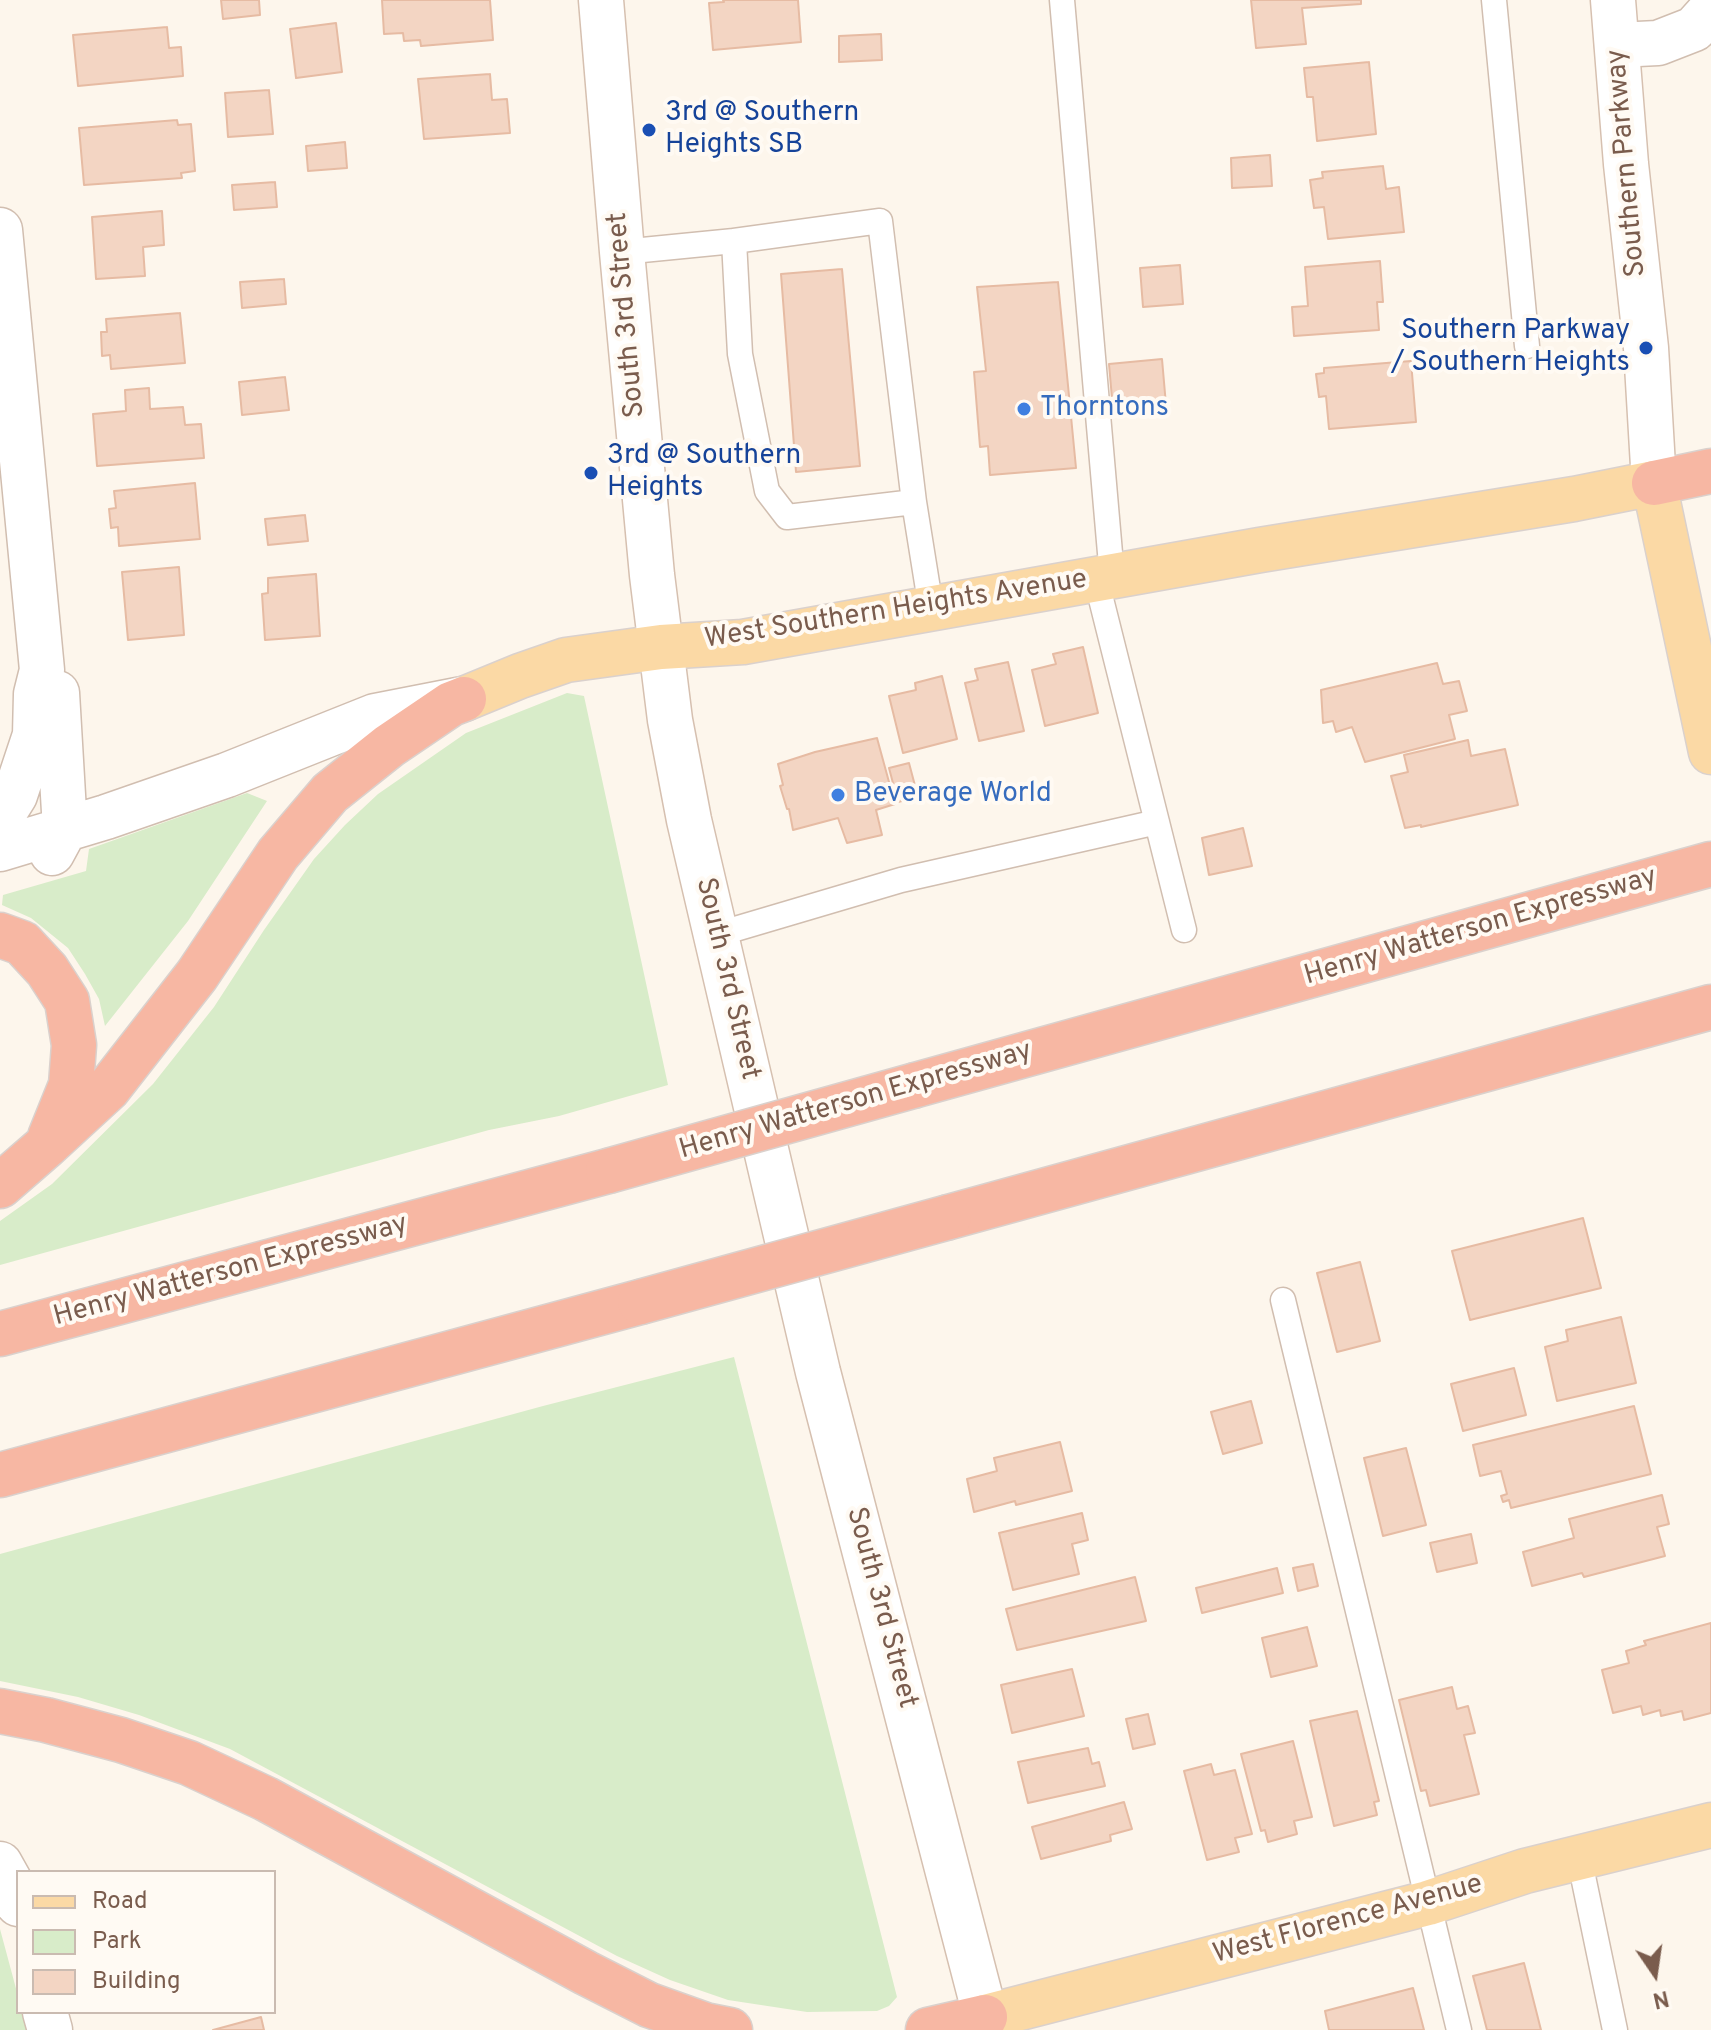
<!DOCTYPE html>
<html>
<head>
<meta charset="utf-8">
<style>
	body { margin:0 }
	#map { position:relative; width:1711px; height:2030px; overflow:hidden; background:#fdf6ec; font-family:Overpass,sans-serif }
	canvas { display:block }
	.legend { position:absolute; left:16px; top:1870px; width:260px; height:144px; box-sizing:border-box; background:#fffaf3; border:2px solid #cabbb1; margin:0; padding:10px 14px; list-style:none; font-size:24px; color:#7a5c4d }
	.legend li { display:flex; align-items:center; gap:16px; height:40px }
	.legend b { width:40px; border:2px solid #cabbb1 }
	.north { position:absolute; left:1615px; top:1934px; width:80px; height:80px; -webkit-text-stroke:6px #fffaf3; paint-order:stroke; rotate:167deg; font-size:22px; font-weight:700; line-height:32px; text-align:center; color:#7a5c4d }
	.north::after { content:''; display:block; margin:auto; width:28px; height:36px; background:#7a5c4d; clip-path:polygon(50% 0,100% 100%,50% 72%,0 100%) }
</style>
</head>
<body>
<div id="map">
<canvas width="1711" height="2030"></canvas>
<ul class="legend">
<li><b style="height:10px;background:#fbd9a5"></b>Road</li>
<li><b style="height:22px;background:#d8ecc9"></b>Park</li>
<li><b style="height:22px;background:#f3d5c3"></b>Building</li>
</ul>
<div class="north">N</div>
</div>
<script>
const context = document.querySelector('canvas').getContext('2d');
context.lineJoin = 'round';
function paint(path, color) {
  context.fillStyle = color;
  context.fill(path, 'evenodd');
}
function toPath(rows) {
  const path = new Path2D();
  for (const r of rows) {
    path.moveTo(r[0], r[1]);
    for (let i = 2; i < r.length; i += 2) path.lineTo(r[i], r[i + 1]);
  }
  return path;
}
function stroke(path, color, width, dash) {
  context.strokeStyle = color;
  context.lineWidth = width;
  context.lineCap = dash ? 'butt' : 'round';
  context.setLineDash(dash || []);
  context.stroke(path);
}
function label(font, color, halo, rows, align = 'center') {
  context.font = font + ' Overpass,sans-serif';
  context.lineWidth = 8;
  context.setLineDash([]);
  context.textBaseline = 'middle';
  context.strokeStyle = halo;
  context.fillStyle = color;
  for (const [text, x, y, turn = 0] of rows) {
    context.save();
    context.translate(x, y);
    context.rotate((+turn || 0) * Math.PI / 180);
    context.textAlign = isNaN(turn) ? turn : align;
    if (halo) context.strokeText(text, 0, 0);
    context.fillText(text, 0, 0);
    context.restore();
  }
}
paint(toPath([
	[567,693,584,696,668,1085,559,1116,489,1130,0,1265,0,1221,52,1184,153,1084,214,1007,264,930,314,859,345,825,378,794,466,733],
	[247,793,267,801,188,921,105,1026,99,999,85,974,68,948,31,918,2,905,3,895,86,871,89,849],
	[734,1357,897,1997,889,2006,877,2011,807,2012,728,2000,670,1980,617,1956,230,1749,139,1715,78,1697,0,1681,0,1554,543,1406],
	[0,1929,18,1996,18,2012,22,2012,27,2030,0,2030]
]), '#d8ecc9');
const building = toPath([
	[221,0,259,0,260,15,223,19,221,0],
	[382,0,490,0,493,40,421,46,420,40,404,41,403,33,384,34,382,0],
	[723,0,798,0,801,42,713,50,709,3,724,2,723,0],
	[1251,0,1361,0,1361,4,1302,8,1306,44,1256,48,1251,0],
	[336,23,342,72,296,78,290,29,336,23],
	[167,27,169,48,181,47,183,76,78,86,73,35,167,27],
	[881,34,882,60,839,62,839,36,881,34],
	[1369,62,1376,134,1317,141,1313,97,1307,97,1304,68,1369,62],
	[490,74,492,100,507,99,510,133,424,139,418,79,490,74],
	[269,90,273,134,228,137,225,93,269,90],
	[177,120,178,125,191,124,195,171,181,173,182,178,84,185,79,128,177,120],
	[345,142,347,168,308,171,306,146,345,142],
	[1270,155,1272,186,1232,188,1231,158,1270,155],
	[1383,166,1386,189,1399,187,1404,232,1328,239,1324,207,1314,208,1310,180,1323,178,1322,172,1383,166],
	[275,182,277,207,234,210,232,185,275,182],
	[162,211,164,245,143,247,145,276,96,279,92,217,162,211],
	[1380,261,1383,302,1377,302,1379,330,1294,336,1292,307,1308,306,1305,267,1380,261],
	[1180,265,1183,304,1143,307,1140,268,1180,265],
	[842,269,860,466,796,472,781,274,842,269],
	[284,279,286,304,242,308,240,282,284,279],
	[1058,282,1076,468,990,475,988,446,980,447,974,372,986,371,977,287,1058,282],
	[180,313,185,363,111,369,110,355,102,356,101,332,107,332,106,319,180,313],
	[1162,359,1166,405,1113,410,1109,364,1162,359],
	[1411,361,1416,422,1329,429,1326,396,1319,397,1316,374,1324,373,1324,368,1411,361],
	[285,377,289,410,242,415,239,382,285,377],
	[149,388,150,409,183,407,185,425,201,424,204,458,97,466,93,414,126,411,125,390,149,388],
	[195,483,200,539,119,546,118,527,111,528,109,509,116,508,114,491,195,483],
	[305,515,308,541,268,545,265,519,305,515],
	[179,567,184,635,128,640,122,572,179,567],
	[316,574,320,636,265,640,262,594,268,593,268,578,316,574],
	[1083,647,1098,713,1045,726,1032,670,1056,664,1053,654,1083,647],
	[1008,662,1024,731,979,741,965,683,978,680,975,669,1008,662],
	[1437,663,1443,684,1459,681,1467,711,1449,715,1455,739,1365,762,1352,727,1336,732,1333,721,1323,723,1321,690,1437,663],
	[942,676,957,739,903,753,889,696,916,690,915,683,942,676],
	[877,738,895,804,876,810,882,835,847,843,838,818,793,830,789,809,787,809,780,786,783,785,778,764,815,752,877,738],
	[1468,740,1471,756,1505,749,1518,805,1421,827,1421,825,1405,828,1391,776,1408,772,1404,755,1468,740],
	[909,763,918,797,898,802,889,768,909,763],
	[1243,828,1252,866,1209,875,1202,838,1243,828],
	[1583,1218,1601,1288,1470,1320,1452,1251,1583,1218],
	[1360,1262,1380,1341,1337,1352,1317,1273,1360,1262],
	[1621,1317,1636,1383,1557,1401,1545,1347,1568,1341,1566,1330,1621,1317],
	[1514,1368,1526,1415,1463,1431,1451,1384,1514,1368],
	[1251,1401,1262,1443,1223,1454,1211,1412,1251,1401],
	[1634,1406,1651,1474,1511,1508,1509,1500,1503,1502,1501,1496,1507,1494,1501,1471,1480,1476,1473,1445,1634,1406],
	[1060,1442,1072,1491,1016,1505,1015,1501,974,1512,967,1479,997,1471,994,1458,1060,1442],
	[1406,1448,1426,1525,1383,1536,1364,1458,1406,1448],
	[1662,1495,1669,1524,1657,1527,1665,1556,1584,1577,1582,1573,1532,1586,1523,1552,1574,1538,1569,1519,1662,1495],
	[1082,1513,1088,1540,1072,1544,1079,1574,1013,1590,999,1533,1082,1513],
	[1471,1534,1477,1563,1437,1572,1430,1543,1471,1534],
	[1313,1564,1318,1586,1298,1591,1293,1568,1313,1564],
	[1277,1568,1283,1593,1202,1613,1196,1588,1277,1568],
	[1135,1577,1146,1621,1017,1650,1006,1609,1135,1577],
	[1711,1623,1711,1713,1684,1720,1682,1711,1661,1716,1660,1710,1643,1715,1641,1706,1613,1713,1602,1670,1629,1663,1626,1651,1646,1645,1644,1641,1711,1623],
	[1307,1627,1317,1666,1271,1677,1262,1638,1307,1627],
	[1072,1669,1084,1716,1012,1733,1001,1685,1072,1669],
	[1452,1687,1457,1709,1468,1706,1475,1733,1464,1735,1479,1794,1430,1806,1426,1790,1421,1791,1399,1700,1452,1687],
	[1357,1711,1379,1801,1374,1802,1377,1815,1334,1826,1310,1721,1357,1711],
	[1148,1714,1155,1744,1133,1749,1126,1719,1148,1714],
	[1293,1741,1312,1817,1294,1821,1297,1834,1268,1842,1265,1830,1261,1831,1241,1754,1293,1741],
	[1088,1748,1092,1764,1099,1762,1105,1786,1028,1803,1018,1762,1088,1748],
	[1211,1764,1214,1775,1235,1770,1252,1834,1235,1838,1239,1852,1207,1860,1184,1771,1211,1764],
	[1124,1802,1132,1829,1110,1835,1111,1841,1041,1859,1032,1827,1124,1802],
	[1524,1963,1541,2030,1487,2030,1473,1976,1524,1963],
	[1413,1988,1424,2030,1329,2030,1325,2011,1413,1988],
	[261,2017,264,2030,213,2030,261,2017]
]);
paint(building, '#f3d5c3');
stroke(building, '#e6bba3', 2);
const lane = toPath([
	[1062,0,1112,576],
	[1494,0,1527,346],
	[734,241,880,221,914,502],
	[622,252,734,241,740,354,767,491,787,517,914,502,931,608],
	[1096,579,1184,930],
	[715,935,901,880,1157,822],
	[1283,1300,1459,2030],
	[1579,1857,1615,2030]
]);
const street = toPath([
	[1617,45,1658,43,1694,29,1711,10],
	[0,230,42,670,36,694,35,735,15,795,0,819],
	[0,849,106,817,227,775,375,716,462,699],
	[52,853,65,829,57,693],
	[0,1864,14,1889,18,1904],
	[45,2012,50,2030]
]);
const secondary = toPath([
	[601,0,622,252,652,575,670,720,689,820,818,1372,989,2030],
	[1613,0,1626,164,1646,348,1654,483]
]);
const primary = toPath([
	[464,699,520,676,566,660,661,647,743,642,1260,550,1574,499,1654,483,1711,752],
	[985,2017,1428,1903,1525,1871,1711,1825]
]);
const highway = toPath([
	[1654,483,1711,471],
	[0,935,22,943,47,970,67,1001,74,1045,71,1085,50,1137],
	[916,1085,1711,864],
	[0,1186,46,1146,108,1089,197,975,278,854,330,793,389,746,451,704,464,699],
	[949,1217,1711,1007],
	[0,1334,608,1171],
	[0,1475,640,1302],
	[0,1711,46,1720,121,1740,189,1763,266,1799,586,1973,649,2005,705,2025,730,2030],
	[928,2030,985,2017]
]);
stroke(lane, '#d1beb0', 27);
stroke(street, '#d1beb0', 47);
stroke(secondary, '#d6c0b0', 47);
stroke(primary, '#dad1cd', 47);
stroke(highway, '#dad1cd', 47);
stroke(lane, '#fff', 24);
stroke(street, '#fff', 44);
stroke(secondary, '#fff', 44);
stroke(primary, '#fbd9a5', 44);
stroke(highway, '#f7b7a3', 44);
const highwayBridge = toPath([
	[608,1171,916,1085],
	[640,1302,949,1217]
]);
stroke(highwayBridge, '#dad1cd', 47, []);
stroke(highwayBridge, '#f7b7a3', 44);
for (const [x, y, r, color] of [
	[649,130,8,"#1a4fb4"],
	[1646,348,8,"#1a4fb4"],
	[1024,409,8,"#3f7fe0"],
	[591,473,8,"#1a4fb4"],
	[838,795,8,"#3f7fe0"]
]) {
  const dot = new Path2D();
  dot.arc(x, y, r, 0, 2 * Math.PI);
  context.fillStyle = color;
  context.fill(dot);
  stroke(dot, '#fffaf3', 3);
}
label('28px', '#164399', '#fffaf3', [
	["3rd @ Southern",665,114],
	["Heights SB",665,146],
	["Southern Parkway",1630,332,"right"],
	["/ Southern Heights",1630,364,"right"],
	["3rd @ Southern",607,457],
	["Heights",607,489]
], 'left');
label('28px', '#7a5c4d', '#fffaf3', [
	["Southern Parkway",1628,163,-95],
	["South 3rd Street",628,315,-95],
	["West Southern Heights Avenue",896,611,-9],
	["Henry Watterson Expressway",1481,928,-16],
	["South 3rd Street",726,979,77],
	["Henry Watterson Expressway",856,1102,-16],
	["Henry Watterson Expressway",231,1272,-15],
	["South 3rd Street",880,1608,75],
	["West Florence Avenue",1348,1921,-15]
]);
label('28px', '#366cbe', '#fffaf3', [
	["Thorntons",1040,409],
	["Beverage World",854,795]
], 'left');
</script>
</body>
</html>
